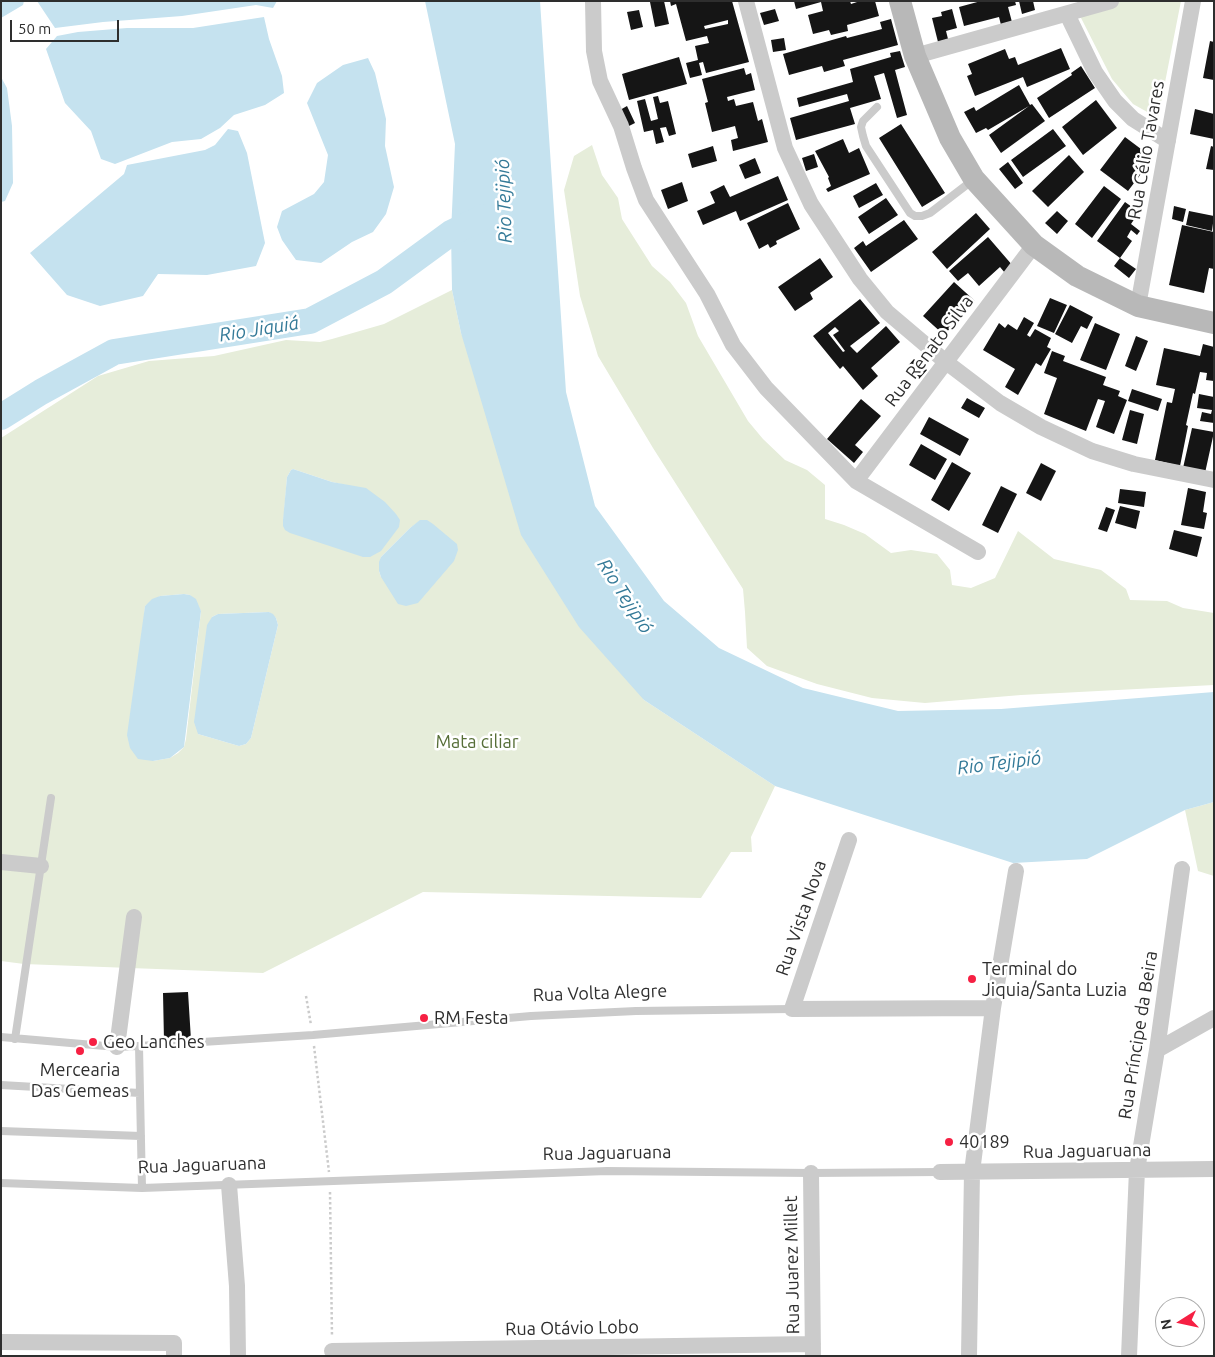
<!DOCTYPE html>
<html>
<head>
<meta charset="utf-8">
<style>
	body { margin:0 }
	#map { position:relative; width:1215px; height:1357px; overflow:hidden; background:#fff; font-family:Ubuntu,sans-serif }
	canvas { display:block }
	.frame { position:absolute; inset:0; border:2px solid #2e2e2e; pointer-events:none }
	.north { position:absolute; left:1155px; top:1297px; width:50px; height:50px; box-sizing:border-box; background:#fff; border:1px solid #ababab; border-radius:50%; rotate:260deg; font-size:14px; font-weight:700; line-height:20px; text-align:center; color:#2e2e2e }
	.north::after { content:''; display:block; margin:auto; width:18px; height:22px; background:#f62043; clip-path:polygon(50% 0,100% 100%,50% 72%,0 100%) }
	.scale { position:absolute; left:10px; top:20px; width:109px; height:22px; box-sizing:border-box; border:2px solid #2e2e2e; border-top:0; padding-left:6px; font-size:15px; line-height:18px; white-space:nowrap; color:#2e2e2e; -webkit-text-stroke:4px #fff; paint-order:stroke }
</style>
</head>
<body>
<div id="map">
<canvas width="1215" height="1357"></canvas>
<div class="frame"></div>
<div class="north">N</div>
<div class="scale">50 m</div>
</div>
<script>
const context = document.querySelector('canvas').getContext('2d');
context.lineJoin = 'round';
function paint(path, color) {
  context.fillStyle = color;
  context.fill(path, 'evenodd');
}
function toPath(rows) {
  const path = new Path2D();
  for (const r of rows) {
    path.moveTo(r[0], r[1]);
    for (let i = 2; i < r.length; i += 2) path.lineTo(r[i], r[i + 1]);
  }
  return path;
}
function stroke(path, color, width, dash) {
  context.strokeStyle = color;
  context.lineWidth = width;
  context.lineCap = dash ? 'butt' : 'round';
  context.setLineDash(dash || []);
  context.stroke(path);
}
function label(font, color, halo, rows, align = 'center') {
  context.font = font + ' Ubuntu,sans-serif';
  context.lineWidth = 5;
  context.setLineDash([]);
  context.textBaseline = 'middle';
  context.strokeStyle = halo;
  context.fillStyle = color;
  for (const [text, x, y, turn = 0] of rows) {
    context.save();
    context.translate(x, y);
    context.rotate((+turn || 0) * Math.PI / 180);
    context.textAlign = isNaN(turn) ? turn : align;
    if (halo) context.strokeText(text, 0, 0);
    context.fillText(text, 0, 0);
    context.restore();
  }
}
paint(toPath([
	[1118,1,1181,1,1158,118,1133,104,1112,79,1078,12],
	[592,145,602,175,618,198,622,219,652,266,670,282,686,303,698,336,748,421,763,439,785,460,807,470,825,485,825,519,844,525,865,534,891,553,911,550,937,554,950,570,952,585,971,588,995,578,1018,531,1054,559,1101,570,1126,589,1130,600,1167,601,1183,608,1214,613,1214,685,1021,695,925,703,872,698,817,684,767,666,747,648,745,612,743,589,653,448,598,356,580,296,564,190,574,156],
	[452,290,461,333,644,700,775,786,751,837,752,852,731,852,701,898,423,892,263,973,24,964,1,961,1,438,98,376,149,361,214,356,286,340,320,342,332,339,384,324],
	[293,469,332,482,350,486,283,526,287,477,291,470],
	[420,521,381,577,379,571,381,557,410,528],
	[184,594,190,595,201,611,186,739,184,747,178,753,170,758,153,761,144,618,145,606,160,596],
	[269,612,276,618,278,625,251,738,246,744,239,746,198,734,212,617,218,614],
	[1214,802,1214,876,1198,871,1185,810]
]), '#e6edda');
paint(toPath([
	[1,1,24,1,23,5,1,18],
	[37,1,277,1,273,8,256,5,182,16,103,22,55,28],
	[425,1,540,1,566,392,595,506,664,601,719,648,803,688,898,711,1001,709,1214,692,1214,802,1185,810,1087,859,1013,863,775,786,644,700,579,627,521,535,461,333,452,290,451,233,455,144],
	[264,17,269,39,282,76,284,93,265,105,234,115,220,128,201,139,172,142,115,164,101,159,91,131,65,103,46,49,57,36,78,32,127,28,193,28],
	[368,58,375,73,386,119,385,146,394,187,386,214,373,232,352,242,321,263,296,260,282,240,277,227,282,211,314,194,324,182,328,155,307,103,317,83,343,65],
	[1,77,7,88,12,126,13,183,5,201,1,202],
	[228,129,238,131,247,153,265,243,256,266,207,275,158,274,143,296,100,306,67,295,30,253,124,174,127,165,205,150,215,145],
	[293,469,332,482,366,488,385,502,396,514,400,520,399,527,381,551,370,557,363,557,290,533,285,530,283,526,283,520,287,477,291,470],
	[420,520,427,520,433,524,457,544,458,550,454,561,418,603,406,606,398,604,381,577,379,571,379,562,381,557,410,528],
	[184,594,190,595,196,599,201,611,184,747,170,758,153,761,138,759,130,748,127,735,145,606,152,599,160,596],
	[269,612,273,614,276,618,278,625,251,738,246,744,239,746,198,734,194,722,207,625,212,617,218,614]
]), '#c5e2ef');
stroke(toPath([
	[1,417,41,392,114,352,310,321,384,282,451,233,484,217]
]), '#c5e2ef', 26);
paint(toPath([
	[653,1,664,1,669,24,655,27,650,2],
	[670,1,732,1,749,62,706,73,703,62,699,63,702,75,690,78,686,63,698,60,695,46,709,43,707,36,686,41,676,4,671,6],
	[728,20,728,24,705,29,704,26],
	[794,1,850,1,851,4,860,1,875,1,879,16,847,25,848,31,831,35,829,30,813,34,808,15,823,11,821,2,796,9],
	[981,1,1015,1,1016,5,1008,7,1012,22,1001,25,999,17,964,26,959,7],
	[1019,1,1033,1,1035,10,1022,14],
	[775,9,779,21,764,25,760,13],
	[952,9,957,28,946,31,948,39,938,42,932,18,942,16,941,12],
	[639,10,643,27,631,30,627,12],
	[891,19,898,45,843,60,845,66,824,72,822,66,789,75,783,54,846,36,847,38,882,29,880,22],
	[784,38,786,50,773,52,771,40],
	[1210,41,1214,42,1214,80,1203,78],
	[1061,48,1070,69,1027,87,1023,77,975,96,967,76,972,74,968,64,1005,49,1009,59,1015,57,1018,65],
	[900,51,905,67,895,70,907,115,897,118,884,73,874,76,881,99,850,108,855,124,796,140,790,118,849,101,847,94,799,107,797,98,853,82,850,69,891,57,890,53],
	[679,57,687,84,629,100,622,74],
	[1081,66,1095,88,1049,118,1037,98,1072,75,1071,73],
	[744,68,746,75,751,73,755,90,727,97,728,101,734,99,736,106,753,102,758,121,762,119,768,142,733,151,731,140,738,138,735,126,712,132,705,103,708,102,702,79],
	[1019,85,1030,105,1032,104,1045,121,1001,153,989,135,1029,106,988,130,986,128,976,133,964,112,974,107,976,111],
	[658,96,660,103,668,101,676,134,669,136,666,127,660,128,664,142,656,144,653,130,644,132,637,101,645,99,651,121,658,119,653,97],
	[1096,100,1117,128,1083,155,1062,127],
	[627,106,635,123,627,127,620,110],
	[1195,109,1214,114,1214,139,1190,134],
	[901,124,945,193,922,207,879,138],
	[1053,129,1066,146,1023,177,1011,160],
	[1125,137,1153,158,1128,191,1100,170],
	[843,139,849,153,859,148,870,174,828,192,826,189,831,186,828,178,829,177,815,151],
	[713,146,717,161,692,168,688,154],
	[1211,146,1214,147,1214,170,1206,169],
	[814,154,818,167,806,171,802,158],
	[1069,155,1084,172,1048,207,1032,191],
	[755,158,761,173,745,179,739,165],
	[1008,162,1023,183,1015,189,999,169],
	[778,176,788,200,740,221,736,211,703,225,697,211,715,203,710,192,724,185,730,197],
	[682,182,688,201,668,209,661,190],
	[876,183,883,195,859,208,853,196],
	[1104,186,1121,199,1092,238,1075,224],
	[886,198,898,215,869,234,858,217],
	[1125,202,1139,212,1131,224,1140,231,1137,235,1131,230,1127,237,1132,241,1120,258,1136,269,1129,278,1114,266,1120,258,1097,241],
	[788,203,800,229,776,241,777,244,770,248,768,244,759,249,747,223],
	[1174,206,1186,209,1183,222,1172,219],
	[1057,211,1068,221,1057,234,1045,223],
	[1189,211,1214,216,1212,231,1186,225],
	[976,213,990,229,947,269,932,252],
	[904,220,918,239,871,272,854,248,863,241,866,246],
	[1182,225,1214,232,1214,269,1209,268,1204,293,1169,285],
	[988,237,1013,266,1005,273,1000,267,979,286,968,273,958,281,949,271],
	[820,258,833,277,810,293,813,299,795,311,778,287],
	[954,282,975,301,944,335,923,316],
	[1050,298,1067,305,1054,333,1037,326],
	[860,299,880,323,850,346,857,353,886,326,900,342,871,368,878,376,863,390,843,366,840,369,813,336],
	[835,327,839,331,833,335,845,351,843,352,828,333],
	[1070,305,1093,317,1087,329,1081,326,1072,343,1055,334],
	[1024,317,1034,323,1027,335,1030,337,1035,329,1051,338,1047,347,1051,349,1041,366,1036,363,1018,395,1005,387,1015,369,983,350,999,323,1005,328,1008,324,1017,330],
	[1095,323,1120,334,1106,370,1080,360],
	[1136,336,1148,341,1136,371,1125,366],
	[1203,344,1214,347,1214,381,1206,380,1207,373,1200,372,1195,394,1193,393,1186,425,1188,426,1180,466,1155,460,1167,402,1172,403,1175,389,1156,385,1164,348,1200,356],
	[1052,351,1065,356,1063,361,1106,377,1103,385,1120,391,1118,396,1127,400,1114,434,1096,427,1105,401,1098,399,1086,431,1044,414,1057,378,1044,373],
	[914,359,927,370,919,379,906,368],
	[1132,389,1162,399,1158,411,1128,401],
	[1199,394,1214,397,1214,423,1200,421,1202,412,1211,414,1212,410,1197,408],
	[967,398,985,408,979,418,961,408],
	[861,399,881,416,855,445,863,452,854,463,827,439],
	[1130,410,1144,414,1137,444,1122,440],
	[929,417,969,439,960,456,920,434],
	[1192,428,1214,432,1205,473,1183,468],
	[921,444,947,459,935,480,909,465],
	[952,462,971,473,949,511,931,500],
	[1041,463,1056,471,1041,501,1026,493],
	[1001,486,1017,494,998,533,982,525],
	[1188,488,1206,492,1203,512,1207,513,1204,529,1181,525],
	[1120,489,1146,492,1144,507,1118,503],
	[1120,506,1140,511,1136,529,1115,523],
	[1106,507,1115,510,1107,532,1098,529],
	[1174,530,1202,537,1197,557,1169,549],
	[188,992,191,1040,164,1041,163,993]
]), '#151515');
stroke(toPath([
	[306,996,311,1025],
	[314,1046,329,1172],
	[330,1192,332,1337]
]), '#cbcbcb', 2.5, [2.5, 2.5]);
stroke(toPath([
	[877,107,863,121,861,127,863,136,866,146,910,213,915,216,922,216,930,213,973,180],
	[1,1037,117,1047,139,1046,313,1035,531,1016,636,1011,792,1009],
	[15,1039,51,798],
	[139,1046,142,1188],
	[1,1085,140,1093],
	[1,1131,141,1136],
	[1,1183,142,1188,607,1171,811,1173,940,1172]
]), '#cbcbcb', 8);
stroke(toPath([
	[593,1,594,51,600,81,621,126,634,168,646,200,707,294,733,345,766,388,856,481,978,552],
	[746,1,785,148,811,204,860,279,887,312,946,362,1000,403,1041,427,1092,451,1134,464,1214,480],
	[1067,14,1095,72,1115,101,1133,119,1168,141],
	[915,56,1111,1],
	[1138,306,1193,1],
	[856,481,1034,245],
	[849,840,792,1009,993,1008],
	[1,862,41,866],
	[117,1047,134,917],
	[1157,1050,1214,1018],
	[940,1172,1214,1169],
	[811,1173,813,1356],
	[229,1185,237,1286,238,1356],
	[1,1342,174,1343,174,1356],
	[332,1351,813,1344],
	[969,1356,972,1172,993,1008,1016,871],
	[1129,1356,1137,1170,1157,1050,1182,869]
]), '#cbcbcb', 16);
stroke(toPath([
	[900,1,915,56,950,138,974,179,1034,245,1077,276,1138,306,1214,323]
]), '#b8b8b8', 22);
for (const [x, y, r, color] of [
	[972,979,5,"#f62043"],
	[424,1018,5,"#f62043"],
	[93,1042,5,"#f62043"],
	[80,1051,5,"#f62043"],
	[949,1142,5,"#f62043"]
]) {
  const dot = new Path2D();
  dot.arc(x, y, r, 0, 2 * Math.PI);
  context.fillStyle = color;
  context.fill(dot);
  stroke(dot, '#fff', 2);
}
label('18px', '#2e2e2e', '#fff', [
	["Rua Célio Tavares",1146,150,-80],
	["Rua Renato Silva",929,351,-53],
	["Rua Vista Nova",801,918,-71],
	["Rua Volta Alegre",600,993,-2],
	["Rua Príncipe da Beira",1138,1035,-81],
	["Rua Jaguaruana",1087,1151,-1],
	["Rua Jaguaruana",607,1153,-1],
	["Rua Jaguaruana",202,1165,-2],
	["Rua Juarez Millet",792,1265,-91],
	["Rua Otávio Lobo",572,1328,-1]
]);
label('18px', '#566e37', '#fff', [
	["Mata ciliar",477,742]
]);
label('18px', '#2e2e2e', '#fff', [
	["Terminal do",982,969],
	["Jiquia/Santa Luzia",982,990],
	["RM Festa",434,1018],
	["Geo Lanches",103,1042],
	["Mercearia",80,1070,"center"],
	["Das Gemeas",80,1091,"center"],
	["40189",959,1142]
], 'left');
label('italic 19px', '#347a98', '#fff', [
	["Rio Tejipió",504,201,-92],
	["Rio Jiquiá",259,329,-9],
	["Rio Tejipió",625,596,57],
	["Rio Tejipió",999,763,-7]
]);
</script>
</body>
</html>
